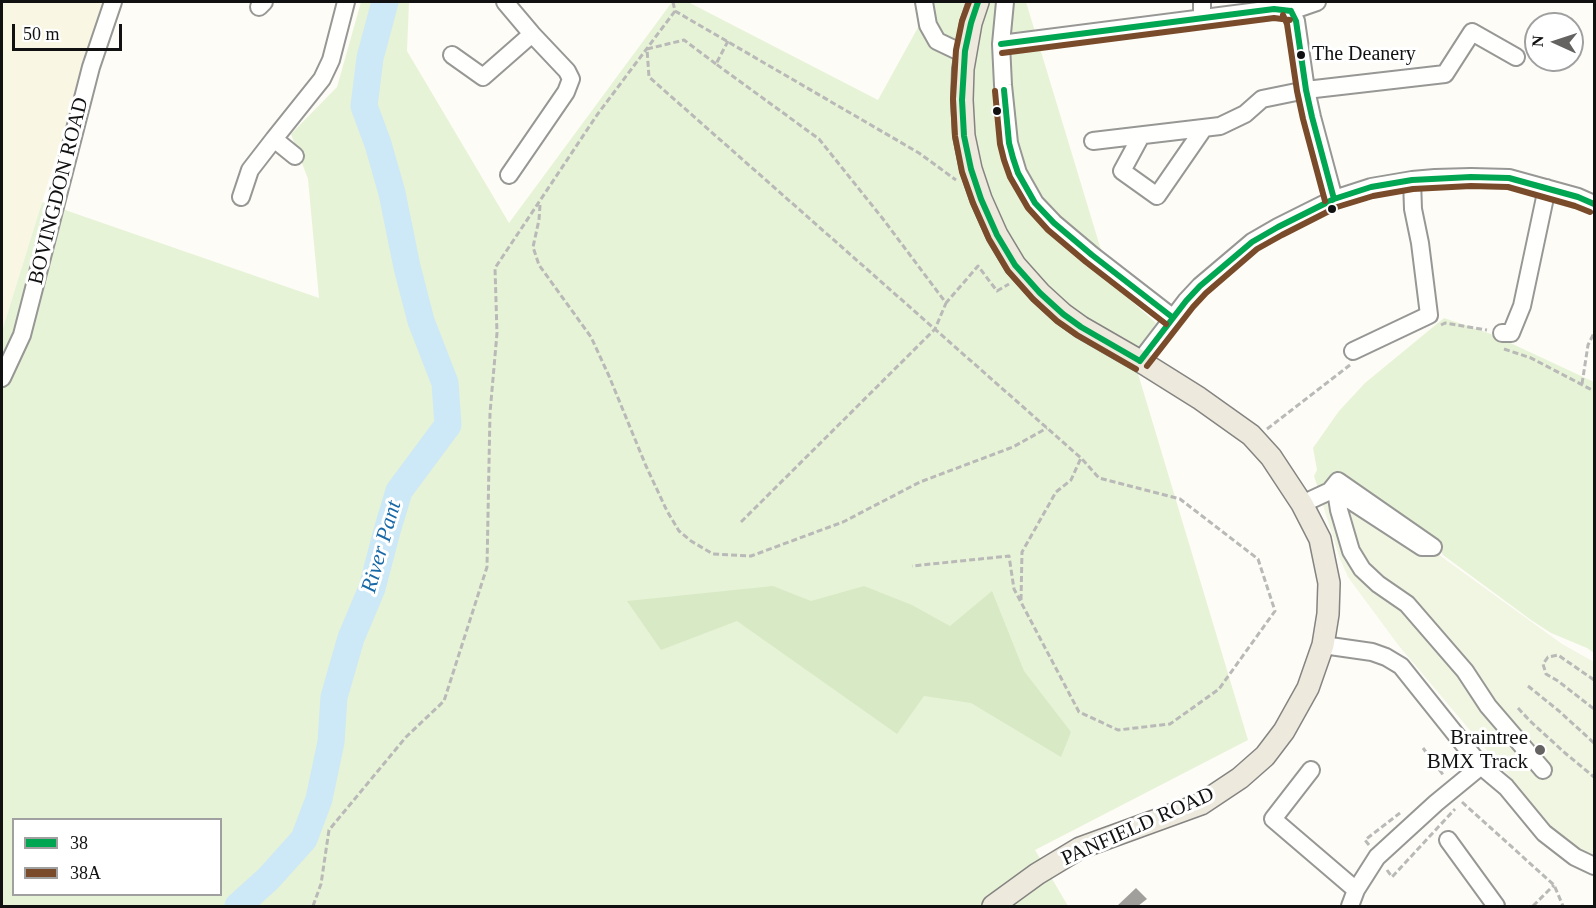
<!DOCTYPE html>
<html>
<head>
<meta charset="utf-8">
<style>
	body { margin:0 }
	#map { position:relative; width:1596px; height:908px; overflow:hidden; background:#fdfcf7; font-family:"Times New Roman",serif }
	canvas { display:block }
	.frame { position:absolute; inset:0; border:3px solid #111; pointer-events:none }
	.legend { position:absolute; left:12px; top:818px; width:210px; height:78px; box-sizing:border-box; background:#fff; border:2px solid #a0a0a0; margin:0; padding:8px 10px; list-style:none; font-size:18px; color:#111 }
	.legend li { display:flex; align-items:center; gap:12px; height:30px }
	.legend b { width:30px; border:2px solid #a0a0a0 }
	.north { position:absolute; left:1524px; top:12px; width:60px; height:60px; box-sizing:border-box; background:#fff; border:2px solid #a0a0a0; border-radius:50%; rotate:273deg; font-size:16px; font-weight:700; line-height:24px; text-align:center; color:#111 }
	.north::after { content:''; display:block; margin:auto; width:21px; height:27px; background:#646362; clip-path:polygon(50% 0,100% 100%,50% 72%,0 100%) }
	.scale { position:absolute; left:12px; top:24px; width:110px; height:27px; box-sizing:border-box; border:3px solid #111; border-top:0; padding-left:8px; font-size:18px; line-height:21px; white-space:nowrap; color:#111; -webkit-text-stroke:4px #fff; paint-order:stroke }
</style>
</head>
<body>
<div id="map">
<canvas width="1596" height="908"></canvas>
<div class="frame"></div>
<ul class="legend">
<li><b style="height:8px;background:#00a651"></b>38</li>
<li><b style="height:8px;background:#7a4b2a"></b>38A</li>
</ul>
<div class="north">N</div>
<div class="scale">50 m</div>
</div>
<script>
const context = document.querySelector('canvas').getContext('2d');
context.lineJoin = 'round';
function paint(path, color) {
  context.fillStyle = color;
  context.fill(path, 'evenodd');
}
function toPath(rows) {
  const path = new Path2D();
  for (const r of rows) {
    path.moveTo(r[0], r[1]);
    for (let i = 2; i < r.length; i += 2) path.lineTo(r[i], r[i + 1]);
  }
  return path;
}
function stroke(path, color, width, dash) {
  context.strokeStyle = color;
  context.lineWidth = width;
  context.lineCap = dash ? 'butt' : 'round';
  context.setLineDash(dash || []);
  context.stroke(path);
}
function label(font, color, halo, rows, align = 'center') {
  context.font = font + ' "Times New Roman",serif';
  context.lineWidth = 6;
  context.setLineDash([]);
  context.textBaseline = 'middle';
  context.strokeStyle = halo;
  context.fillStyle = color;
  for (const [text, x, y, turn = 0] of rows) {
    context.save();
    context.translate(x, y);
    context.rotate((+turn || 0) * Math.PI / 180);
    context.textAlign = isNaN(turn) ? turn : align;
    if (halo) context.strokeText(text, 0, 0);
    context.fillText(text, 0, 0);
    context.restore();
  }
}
paint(toPath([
	[2,2,104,2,2,331]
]), '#f9f7e4');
paint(toPath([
	[361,2,409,2,407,51,509,223,672,2,688,2,878,100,932,2,1026,2,1111,283,1156,323,1137,350,1130,347,1248,740,1035,850,1068,906,2,906,2,331,42,202,319,298,308,179,291,134,337,87],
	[14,820,220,820,220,894,14,894],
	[1444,318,1491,334,1594,382,1594,653,1587,648,1551,633,1531,620,1443,555,1439,546,1319,491,1314,476,1317,470,1313,448,1339,411,1365,383]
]), '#e7f3d7');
paint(toPath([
	[773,586,811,601,864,586,912,605,950,626,992,591,1024,671,1071,732,1061,757,971,703,924,696,897,734,737,621,661,650,627,601]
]), '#d8eac5');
paint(toPath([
	[1333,497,1435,552,1562,644,1594,662,1594,856,1560,837,1399,646,1348,577,1340,559,1322,502]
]), '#f0f6e1');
stroke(toPath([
	[238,906,268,879,304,839,319,799,331,742,334,697,351,638,372,588,387,531,399,491,448,425,445,383,421,321,407,267,392,193,378,144,364,106,370,58,385,2]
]), '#cde8f7', 27);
paint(toPath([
	[1136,888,1147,899,1138,906,1117,906]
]), '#a19f9c');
const minor = toPath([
	[505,2,532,34,567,71,571,79,566,92,509,175],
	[924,2,928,25,937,41,958,51,965,51],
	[1005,2,1001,44,1003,85,1009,143,1018,173,1035,203,1054,223,1092,255,1172,317],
	[259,7,264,2],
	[1291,11,1296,21,1306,90,1312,117,1334,199],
	[1202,18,1202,2],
	[1001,44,1274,9,1291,11,1317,2],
	[452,55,483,77,532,34],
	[1141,136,1122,171,1157,196,1204,128],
	[1093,141,1220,126,1245,114,1262,99,1306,90,1445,74,1472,32,1516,57],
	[295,156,274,139,322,79,331,60,346,2],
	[241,197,250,170,274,139],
	[1502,333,1511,333,1522,306,1547,188],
	[1353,351,1429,315,1420,243,1413,209,1412,180],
	[1140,361,1186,301,1200,286,1252,242,1278,227,1334,199,1371,187,1412,180,1435,178,1471,177,1509,178,1578,197,1594,204],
	[2,378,22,335,91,67,113,2],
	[1336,491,1339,510,1351,551,1362,569,1378,584,1407,604,1465,671,1488,706,1543,770],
	[1302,504,1330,491,1338,481,1433,547,1422,547,1336,491,1330,491],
	[1323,645,1372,652,1386,657,1401,666,1481,766,1506,787,1544,833,1575,857,1594,866],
	[1311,770,1273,819,1356,890],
	[1448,840,1496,906],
	[1350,906,1356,890,1377,857,1436,803,1481,766]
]);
const major = toPath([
	[978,2,971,23,963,69,962,100,964,136,971,169,981,199,997,235,1015,265,1040,293,1063,314,1081,327,1140,361,1199,398,1251,435,1271,457,1302,504,1320,539,1329,583,1328,614,1323,645,1308,688,1284,731,1265,756,1240,778,1201,804,1080,848,1037,874,993,906]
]);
stroke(minor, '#979795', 20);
stroke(major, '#858482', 24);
stroke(toPath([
	[673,2,675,11,919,153,956,180],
	[728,41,716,64,819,139,883,219,946,303,978,266,997,291,1009,284],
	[716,64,684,40,647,49,649,77,1081,458,1099,478,1180,499,1258,559,1275,611,1219,689,1170,724,1118,730,1079,712,1014,589,1009,556,912,566],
	[540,205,539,220,533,247,539,265,591,337,609,376,646,466,667,511,679,531,691,541,713,554,751,556,843,522,920,482,1013,447,1047,428],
	[1441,325,1445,323,1487,330],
	[1504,349,1531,358,1594,391],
	[1582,384,1588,345,1594,333],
	[1267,429,1350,365],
	[741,522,935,329,946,303],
	[1021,600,1022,552,1056,492,1071,480,1081,458],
	[1594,680,1558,655,1548,657,1543,664,1546,674,1558,681,1594,709],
	[1528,686,1559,711,1594,743],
	[1518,708,1530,721,1565,753,1594,777],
	[1423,748,1444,776],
	[1462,802,1554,885,1563,906],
	[1369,845,1365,840,1400,813],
	[1387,870,1392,877,1455,809],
	[313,906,321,884,329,830,406,737,444,701,487,567,490,413,497,333,495,268,597,115,675,11],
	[1533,906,1554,885]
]), '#b9b9b8', 3, [6, 3]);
stroke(minor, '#fffffe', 16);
stroke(major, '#ede9dc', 21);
stroke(toPath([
	[978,2,971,23,965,51,962,100,964,136,971,169,981,199,997,235,1015,265,1040,293,1063,314,1081,327,1140,361],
	[1291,11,1296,21,1306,90,1312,117,1334,199],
	[1001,44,1274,9,1291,11],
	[1004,90,1009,143,1013,158,1018,173,1035,203,1054,223,1092,255,1172,317],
	[1140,361,1186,301,1200,286,1252,242,1278,227,1334,199,1371,187,1412,180,1471,177,1509,178,1578,197,1594,204]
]), '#00a651', 6);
stroke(toPath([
	[969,2,962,21,956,50,953,99,955,136,962,172,973,203,989,239,1008,271,1033,299,1057,321,1077,335,1136,369],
	[1283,15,1287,24,1297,91,1303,119,1325,201],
	[1002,53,1274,18,1290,20],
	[995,91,1000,144,1004,160,1010,177,1028,208,1048,230,1086,262,1166,324],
	[1147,366,1193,307,1206,293,1257,249,1282,235,1337,207,1373,196,1413,189,1471,186,1508,187,1575,206,1590,212]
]), '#7a4b2a', 6);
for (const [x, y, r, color] of [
	[1301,55,5,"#111"],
	[997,111,5,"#111"],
	[1332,209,5,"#111"],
	[1540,750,6,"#646362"]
]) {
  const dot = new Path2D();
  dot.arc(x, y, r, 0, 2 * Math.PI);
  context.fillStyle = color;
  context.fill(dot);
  stroke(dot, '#fff', 2);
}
label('20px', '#111', '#fff', [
	["The Deanery",1312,55]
], 'left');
label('21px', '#111', '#fff', [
	["BOVINGDON ROAD",59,191,-76],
	["PANFIELD ROAD",1138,827,-24]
]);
label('21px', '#111', '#fff', [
	["Braintree",1528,738],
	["BMX Track",1528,762]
], 'right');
label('italic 22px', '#1768a6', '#fff', [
	["River Pant",382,547,-74]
]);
</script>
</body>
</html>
